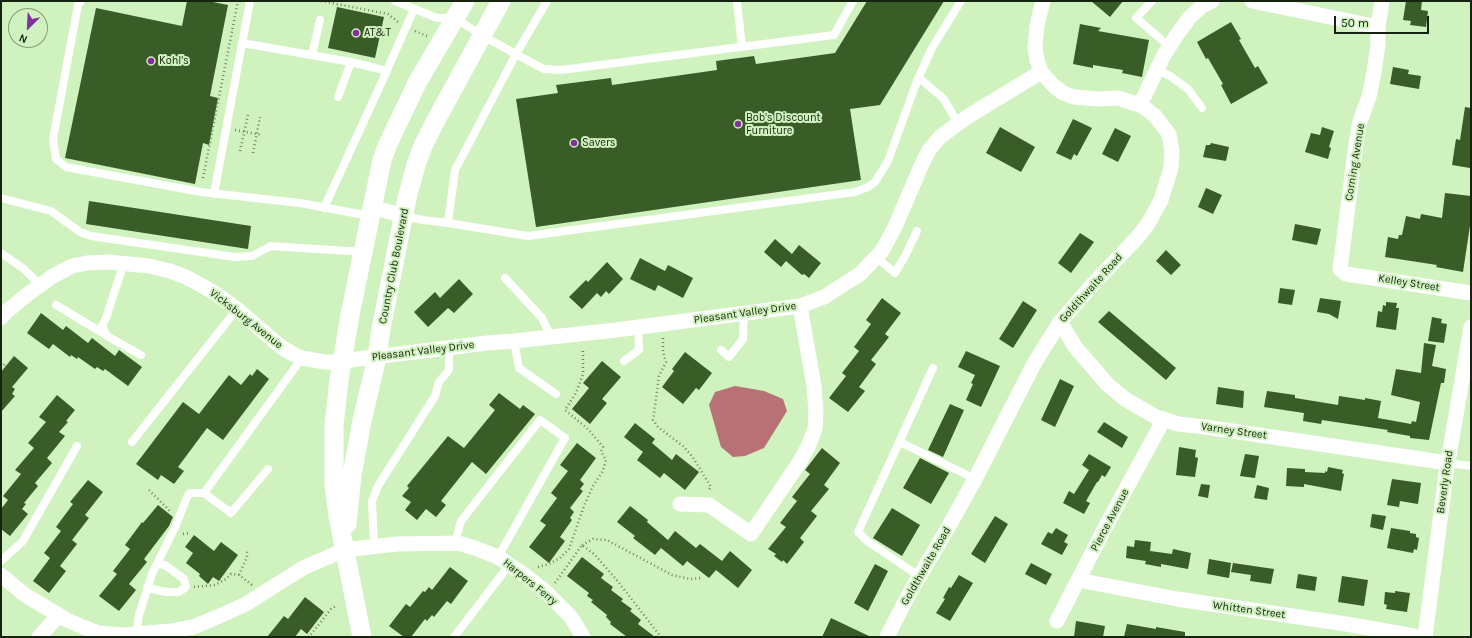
<!DOCTYPE html>
<html>
<head>
<meta charset="utf-8">
<style>
	body { margin:0 }
	#map { position:relative; width:1472px; height:638px; overflow:hidden; background:#cff2be; font-family:Karla,sans-serif }
	canvas { display:block }
	.frame { position:absolute; inset:0; border:2px solid #162310; pointer-events:none }
	.north { position:absolute; left:8px; top:8px; width:40px; height:40px; box-sizing:border-box; background:#cff2be; border:1px solid #859f78; border-radius:50%; rotate:204deg; font-size:11px; font-weight:700; line-height:16px; text-align:center; color:#162310 }
	.north::after { content:''; display:block; margin:auto; width:14px; height:18px; background:#822f9f; clip-path:polygon(50% 0,100% 100%,50% 72%,0 100%) }
	.scale { position:absolute; left:1334px; top:16px; width:95px; height:18px; box-sizing:border-box; border:2px solid #162310; border-top:0; padding-left:5px; font-size:12px; line-height:14px; white-space:nowrap; color:#162310; -webkit-text-stroke:3px #cff2be; paint-order:stroke }
</style>
</head>
<body>
<div id="map">
<canvas width="1472" height="638"></canvas>
<div class="frame"></div>
<div class="north">N</div>
<div class="scale">50 m</div>
</div>
<script>
const context = document.querySelector('canvas').getContext('2d');
context.lineJoin = 'round';
function paint(path, color) {
  context.fillStyle = color;
  context.fill(path, 'evenodd');
}
function toPath(rows) {
  const path = new Path2D();
  for (const r of rows) {
    path.moveTo(r[0], r[1]);
    for (let i = 2; i < r.length; i += 2) path.lineTo(r[i], r[i + 1]);
  }
  return path;
}
function stroke(path, color, width, dash) {
  context.strokeStyle = color;
  context.lineWidth = width;
  context.lineCap = dash ? 'butt' : 'round';
  context.setLineDash(dash || []);
  context.stroke(path);
}
function label(font, color, halo, rows, align = 'center') {
  context.font = font + ' Karla,sans-serif';
  context.lineWidth = 4;
  context.setLineDash([]);
  context.textBaseline = 'middle';
  context.strokeStyle = halo;
  context.fillStyle = color;
  for (const [text, x, y, turn = 0] of rows) {
    context.save();
    context.translate(x, y);
    context.rotate((+turn || 0) * Math.PI / 180);
    context.textAlign = isNaN(turn) ? turn : align;
    if (halo) context.strokeText(text, 0, 0);
    context.fillText(text, 0, 0);
    context.restore();
  }
}
paint(toPath([
	[735,386,764,391,783,399,787,411,764,448,745,456,733,457,721,447,709,405,715,392]
]), '#b87276');
paint(toPath([
	[187,1,208,1,228,5,210,96,218,98,209,145,203,143,195,184,65,158,96,8,182,26],
	[867,1,944,1,880,105,850,109,861,180,536,227,516,99,558,93,556,85,611,78,612,85,717,70,716,61,754,56,756,64,835,53],
	[1091,1,1123,1,1110,17],
	[1406,1,1422,1,1421,10,1428,11,1426,27,1410,25,1411,21,1403,20],
	[337,7,384,17,375,58,328,48],
	[1231,22,1241,39,1239,40,1255,68,1258,66,1268,83,1231,104,1221,85,1223,84,1208,58,1206,59,1197,42],
	[1080,24,1101,28,1098,31,1149,40,1142,77,1122,73,1123,70,1093,65,1093,68,1073,64],
	[1393,67,1409,70,1408,74,1421,76,1419,89,1390,84],
	[1465,107,1471,108,1471,161,1470,168,1452,165,1456,139,1460,140],
	[1073,119,1092,128,1077,156,1074,154,1071,160,1056,153],
	[1000,127,1035,147,1021,172,986,153],
	[1322,127,1334,131,1329,147,1331,148,1328,159,1305,152,1311,133,1320,135],
	[1115,128,1131,136,1118,162,1102,154],
	[1211,143,1229,147,1226,161,1203,157,1206,145,1210,145],
	[1206,188,1222,195,1213,214,1198,207],
	[1445,193,1471,196,1471,219,1463,272,1436,267,1437,265,1385,257,1388,237,1398,239,1399,235,1402,235,1406,216,1420,219,1421,214,1442,218],
	[89,201,251,226,248,249,86,224],
	[1295,224,1321,229,1317,245,1292,240],
	[1080,233,1094,242,1071,273,1058,263],
	[775,239,792,254,799,245,821,263,809,278,804,274,802,275,786,261,781,267,764,252],
	[1166,250,1181,265,1171,275,1156,261],
	[640,258,665,271,668,265,693,278,683,298,658,285,655,291,630,279],
	[607,262,623,279,609,294,606,291,601,297,597,293,582,309,569,297,586,280,588,282],
	[459,279,473,294,454,313,448,308,428,327,414,312,435,292,440,298],
	[1280,288,1295,290,1292,305,1278,303],
	[882,298,901,313,885,334,889,337,871,360,876,364,859,387,865,391,848,412,829,398,846,376,842,373,859,351,854,347,871,324,866,320],
	[1320,298,1341,301,1338,319,1329,314,1317,312],
	[1023,301,1037,310,1013,348,999,339],
	[1386,302,1397,303,1396,308,1399,308,1396,330,1376,327,1378,311,1382,312,1383,305,1386,306],
	[1109,311,1176,368,1166,380,1098,322],
	[41,313,63,330,66,326,88,343,92,338,115,356,119,350,142,367,128,386,105,369,103,371,97,367,95,369,78,357,77,359,71,355,70,357,53,344,49,349,27,333],
	[1432,317,1442,319,1441,323,1447,324,1444,343,1428,341],
	[1424,343,1436,345,1432,366,1446,369,1444,383,1441,383,1429,440,1410,438,1410,436,1387,432,1388,430,1322,420,1321,424,1303,421,1304,413,1264,407,1267,391,1295,395,1295,398,1338,405,1339,396,1365,400,1365,398,1381,401,1378,418,1411,424,1412,421,1416,422,1420,402,1391,395,1396,369,1421,373],
	[966,351,1000,366,981,407,966,400,973,384,971,383,975,375,958,367],
	[685,352,712,373,699,390,696,388,683,404,662,387,674,371,672,369],
	[14,356,28,368,12,387,15,389,12,394,15,396,1,412,1,372],
	[602,361,621,377,602,399,607,403,590,424,572,409,589,388,583,383],
	[257,369,269,379,223,440,207,428,178,467,184,471,174,484,161,475,158,480,136,464,183,402,199,414,229,375,241,385,250,374,252,376],
	[1060,379,1074,386,1055,427,1041,420],
	[1218,387,1244,391,1243,408,1216,404],
	[499,393,520,409,523,405,535,414,486,474,472,462,441,501,446,505,436,517,426,509,417,520,405,510,411,502,402,496,409,488,407,486,448,436,464,448,495,410,489,405],
	[57,395,75,410,66,421,68,422,59,432,65,436,47,458,52,463,35,483,38,486,24,503,26,504,22,509,28,514,10,536,1,529,1,509,8,500,3,496,21,474,15,470,34,448,28,443,46,422,39,417],
	[950,404,964,410,943,457,928,450],
	[1104,422,1128,437,1122,448,1097,432],
	[635,423,655,439,652,443,672,460,676,454,699,472,685,490,664,473,660,478,637,460,643,452,624,437],
	[577,443,596,458,580,480,584,484,580,489,583,491,570,508,574,512,570,518,572,520,560,537,565,541,549,563,529,547,546,525,540,521,557,498,551,493,568,471,560,465],
	[1179,447,1196,450,1195,457,1198,458,1195,477,1176,475],
	[822,448,840,463,824,485,829,489,811,511,817,516,800,538,804,542,787,564,783,560,782,562,774,556,776,554,768,549,786,527,780,523,797,501,792,497,810,474,805,470],
	[1089,454,1111,467,1105,477,1102,475,1098,482,1097,482,1086,501,1090,503,1084,514,1063,503,1069,491,1074,494,1089,470,1082,465],
	[1245,454,1259,456,1255,478,1240,476],
	[920,458,949,473,931,504,903,488],
	[1328,467,1343,470,1342,473,1344,474,1341,491,1304,484,1304,487,1286,486,1287,468,1305,469,1305,472,1325,473,1325,471,1327,472],
	[1392,479,1421,483,1418,504,1400,501,1399,507,1387,505],
	[88,480,103,492,85,515,89,518,72,540,77,544,60,566,66,571,49,593,33,581,50,558,44,553,61,531,56,527,73,504,70,502],
	[1201,484,1210,485,1208,498,1198,496],
	[1257,485,1269,488,1267,500,1254,498],
	[158,505,173,517,169,526,144,559,147,562,129,584,136,590,119,611,99,596,117,574,113,571,130,549,125,545,142,522,143,523],
	[630,506,648,520,647,522,668,540,675,531,696,548,700,544,722,561,730,551,752,570,738,588,716,570,709,578,687,561,683,566,661,548,655,555,633,538,635,536,617,522],
	[892,508,920,525,902,556,873,538],
	[1372,514,1386,516,1383,530,1370,527],
	[995,516,1008,524,985,563,971,554],
	[1056,528,1068,535,1064,542,1068,544,1062,555,1041,544,1048,532,1052,534],
	[1391,528,1410,531,1410,533,1416,534,1416,537,1419,538,1417,550,1414,549,1413,553,1387,548],
	[194,535,214,551,221,542,238,555,219,581,213,577,208,584,199,576,200,574,186,563,193,553,185,547],
	[1135,540,1151,542,1150,551,1172,554,1173,549,1191,553,1188,569,1161,564,1161,567,1145,564,1146,561,1126,558,1127,546,1134,547],
	[582,557,604,574,601,578,613,587,611,590,623,599,621,601,632,609,630,611,641,620,638,624,655,637,627,637,610,624,611,622,606,617,607,615,591,602,593,600,587,596,589,593,567,576],
	[1209,559,1231,563,1229,578,1207,574],
	[1031,563,1052,574,1046,585,1025,574],
	[1233,563,1274,569,1271,584,1250,581,1251,575,1231,572],
	[875,564,888,571,868,611,854,603],
	[450,567,468,581,451,604,447,601,434,617,432,615,427,621,425,619,411,637,404,637,389,626,406,604,410,607,423,591,425,592,429,587,432,590],
	[1298,574,1317,577,1315,591,1296,588],
	[959,575,973,583,950,621,936,613,945,599,943,598,949,587,951,588],
	[1342,576,1368,580,1364,606,1338,602],
	[1395,591,1410,593,1407,612,1386,609,1387,605,1384,604,1385,592,1395,593],
	[305,597,324,612,307,634,301,629,295,637,267,637,284,616,288,619],
	[831,618,871,637,822,637],
	[1076,621,1105,626,1103,637,1074,637],
	[1127,624,1156,629,1156,627,1185,632,1185,637,1124,637]
]), '#3a5c27');
stroke(toPath([
	[321,1,388,14,398,22],
	[415,31,427,36],
	[235,130,262,135],
	[240,151,248,115],
	[253,153,260,117],
	[203,178,238,1],
	[663,338,663,352,666,362,659,376,653,420,658,427,683,446,692,456,711,487,708,491],
	[1,368,6,363],
	[149,490,171,512],
	[183,534,190,533],
	[582,545,593,539,607,540,672,575,690,579,703,578],
	[538,567,549,564,560,558,569,549,584,506,593,486,603,471,606,460,601,451,603,447,588,429,565,410,576,393,583,374,583,348],
	[239,575,247,557,247,550],
	[555,583,582,545,594,554,616,579,661,637],
	[194,587,215,585,226,579,231,574,239,575,252,585],
	[308,637,309,637,331,609,337,605]
]), '#6e8563', 2.5, [1, 3]);
stroke(toPath([
	[81,1,78,5,53,139,56,159,66,167,201,192,300,203,370,216],
	[395,1,437,18,455,18,483,36,536,65,544,69,561,70,834,35,853,1],
	[547,1,516,54,455,170,448,223,528,236,855,192,868,187,875,182,888,161,917,81,932,48,961,1],
	[737,1,742,47],
	[1152,1,1136,18,1169,46],
	[242,43,351,62,338,97],
	[312,55,320,20],
	[351,62,387,71],
	[1157,70,1170,76,1188,89,1202,108],
	[919,78,943,98,958,123],
	[214,194,250,1],
	[1,198,51,211,80,232,91,236,235,257,252,256,271,246,363,252],
	[324,208,380,86,414,9],
	[404,216,423,220,448,223],
	[1,253,24,269,40,285],
	[876,257,895,273,905,256,917,231],
	[124,263,106,318,102,326,107,336,141,355],
	[505,278,542,318,551,337],
	[56,305,106,335],
	[514,341,519,368,556,394],
	[721,350,729,357,743,339,744,313],
	[624,361,639,350,638,327],
	[132,442,237,309],
	[900,442,975,479],
	[1448,463,1471,466],
	[268,469,231,513,204,493,302,358],
	[455,543,461,521,540,420,565,438,498,557],
	[374,546,372,501,378,486,435,396,439,382,449,370,449,348],
	[1,561,23,541,77,446],
	[919,576,867,541,858,532,933,368],
	[147,588,166,592,179,592,186,587,184,579,165,565,157,564],
	[136,634,139,615,152,574,176,525,187,497,190,493,204,493],
	[454,637,510,564]
]), '#fff', 8);
stroke(toPath([
	[1252,1,1378,27],
	[1382,1,1378,27,1378,45,1374,72,1369,97,1360,121,1356,144,1340,269,1346,274,1471,293],
	[1140,105,1164,55,1176,36,1189,18,1202,6,1212,1],
	[372,207,404,216],
	[1,318,6,312,28,294,53,276,72,266,87,263,108,262,149,266,170,271,186,277,215,293,237,309,281,347,293,354,302,358,325,362,334,362,487,343,514,341,616,330,800,306,824,297,860,274,882,251,895,227,922,164,929,150,940,137,967,117,1041,72],
	[1060,322,1076,348,1108,385,1125,399,1156,417,1178,424,1205,427,1448,463],
	[680,504,709,505,751,534,799,463,808,447,815,429,816,412,814,386,800,306],
	[1,575,25,595,67,620,83,627,99,633,123,635,136,634,171,631,193,627,215,618,246,604,303,568,344,550,397,544,458,543,475,548,498,557,523,574,545,591,571,617,583,637],
	[1078,580,1177,599,1346,624,1420,637],
	[1057,621,1108,522,1164,419],
	[39,637,59,615],
	[887,637,909,594,949,526,975,479,1035,362,1060,322,1094,283,1136,239,1148,224,1161,200,1171,168,1172,151,1169,134,1155,116,1145,108,1140,105,1118,98,1098,99,1074,97,1063,93,1054,86,1041,72,1037,60,1035,47,1037,25,1043,1],
	[1425,637,1446,474,1471,327]
]), '#fff', 15);
stroke(toPath([
	[347,524,352,475,362,421,377,357,381,329,407,198,416,165,423,146,435,122,501,1],
	[362,637,338,516,334,485,334,426,339,380,350,315,382,160,388,144,417,83,465,1]
]), '#fff', 19);
for (const [x, y, r, color] of [
	[356,33,4,"#822f9f"],
	[151,61,4,"#822f9f"],
	[738,124,4,"#822f9f"],
	[574,143,4,"#822f9f"]
]) {
  const dot = new Path2D();
  dot.arc(x, y, r, 0, 2 * Math.PI);
  context.fillStyle = color;
  context.fill(dot);
  stroke(dot, '#cff2be', 1.5);
}
label('11px', '#162310', '#cff2be', [
	["AT&T",364,33],
	["Kohl's",159,61],
	["Bob's Discount",746,118],
	["Furniture",746,131],
	["Savers",582,143]
], 'left');
label('11px', '#162310', '#cff2be', [
	["Corning Avenue",1355,162,-81],
	["Country Club Boulevard",394,266,-79],
	["Kelley Street",1409,283,9],
	["Goldthwaite Road",1091,288,-48],
	["Pleasant Valley Drive",745,313,-8],
	["Vicksburg Avenue",246,319,38],
	["Pleasant Valley Drive",423,351,-7],
	["Varney Street",1234,431,8],
	["Beverly Road",1445,482,-82],
	["Pierce Avenue",1110,520,-62],
	["Goldthwaite Road",926,566,-60],
	["Harpers Ferry",530,582,39],
	["Whitten Street",1249,610,8]
]);
</script>
</body>
</html>
